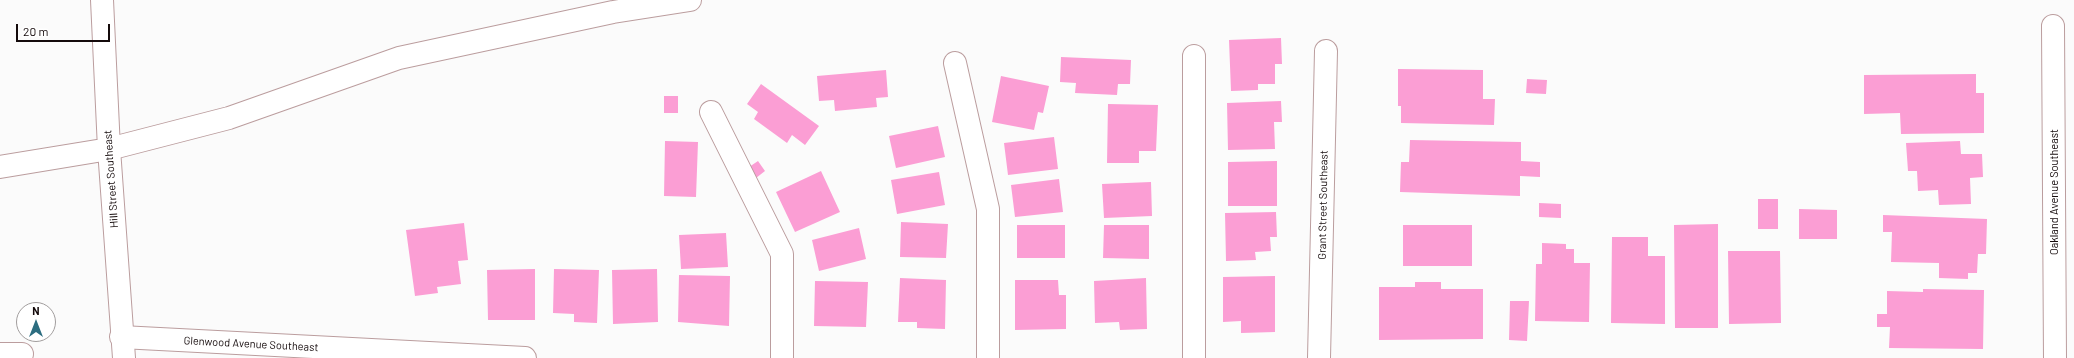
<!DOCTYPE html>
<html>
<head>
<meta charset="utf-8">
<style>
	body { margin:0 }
	#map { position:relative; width:2074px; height:358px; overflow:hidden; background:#fbfbfb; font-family:Barlow,sans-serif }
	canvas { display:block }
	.north { position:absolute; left:16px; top:302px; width:40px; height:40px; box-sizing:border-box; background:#fff; border:1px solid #a19d9d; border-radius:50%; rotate:0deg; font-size:11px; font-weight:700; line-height:16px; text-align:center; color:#140a0b }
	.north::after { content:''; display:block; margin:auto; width:14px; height:18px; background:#2c6d80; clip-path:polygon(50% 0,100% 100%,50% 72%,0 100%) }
	.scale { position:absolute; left:16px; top:24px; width:94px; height:18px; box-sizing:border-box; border:2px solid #140a0b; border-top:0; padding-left:5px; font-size:12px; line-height:14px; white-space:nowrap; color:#140a0b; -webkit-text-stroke:3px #fff; paint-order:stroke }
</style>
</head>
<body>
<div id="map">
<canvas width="2074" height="358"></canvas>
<div class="north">N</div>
<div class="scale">20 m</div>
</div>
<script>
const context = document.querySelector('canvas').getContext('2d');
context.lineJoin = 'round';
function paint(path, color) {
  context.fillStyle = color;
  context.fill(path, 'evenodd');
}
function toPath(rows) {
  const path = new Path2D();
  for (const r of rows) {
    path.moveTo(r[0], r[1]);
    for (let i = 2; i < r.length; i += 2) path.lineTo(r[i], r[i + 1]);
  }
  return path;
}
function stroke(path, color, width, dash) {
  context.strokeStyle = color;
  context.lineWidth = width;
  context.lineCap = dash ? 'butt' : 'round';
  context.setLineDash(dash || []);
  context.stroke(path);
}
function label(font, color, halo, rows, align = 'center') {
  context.font = font + ' Barlow,sans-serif';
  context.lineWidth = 3;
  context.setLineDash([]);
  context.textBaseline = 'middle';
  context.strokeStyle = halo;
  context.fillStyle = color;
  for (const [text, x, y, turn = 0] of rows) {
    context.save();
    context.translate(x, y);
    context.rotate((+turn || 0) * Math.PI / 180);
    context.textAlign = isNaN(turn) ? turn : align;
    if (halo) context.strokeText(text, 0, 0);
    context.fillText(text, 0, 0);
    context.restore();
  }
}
paint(toPath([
	[1281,38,1282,64,1275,64,1275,84,1258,84,1258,90,1231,91,1229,40],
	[1061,57,1131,60,1130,84,1118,84,1117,95,1075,93,1076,83,1060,82],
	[1398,69,1483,70,1483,99,1495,99,1494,125,1401,123,1401,106,1398,106],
	[886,70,888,97,876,98,877,107,835,111,834,100,819,101,817,76],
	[1976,74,1976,93,1984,93,1984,133,1901,134,1900,113,1864,114,1864,75],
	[1001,76,1049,86,1043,113,1038,112,1034,130,992,122],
	[1527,79,1547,80,1546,94,1526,93],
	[761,84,819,126,805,145,792,135,787,143,754,119,758,112,747,104],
	[664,96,678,96,678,113,664,113],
	[1281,101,1282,122,1274,122,1275,149,1228,150,1227,103],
	[1108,104,1158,105,1156,151,1139,151,1139,163,1107,163],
	[938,126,945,157,896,168,889,136],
	[1054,137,1058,169,1008,175,1004,143],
	[1410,140,1521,142,1521,161,1540,162,1540,177,1520,176,1520,196,1400,192,1401,162,1409,162],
	[665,141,698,142,696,197,664,196],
	[1960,141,1961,154,1982,154,1983,177,1970,178,1971,204,1939,205,1938,190,1918,191,1917,171,1908,171,1906,143],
	[758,161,765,171,756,178,749,167],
	[1277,161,1277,206,1228,206,1228,162],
	[821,171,840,212,795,232,776,192],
	[939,172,945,205,897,214,891,180],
	[1059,179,1063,212,1015,217,1011,185],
	[1151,182,1152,216,1104,218,1102,184],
	[1758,199,1778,199,1778,229,1758,229],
	[1539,203,1561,204,1561,218,1539,217],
	[1799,209,1837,210,1837,239,1799,239],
	[1276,212,1277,237,1270,237,1271,251,1255,252,1256,260,1226,261,1225,213],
	[1883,215,1987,219,1986,254,1978,254,1977,273,1968,273,1968,279,1939,278,1939,263,1891,262,1892,232,1883,232],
	[901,222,948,224,946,258,900,257],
	[464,223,468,260,458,261,461,284,437,287,438,293,415,296,406,230],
	[1718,224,1718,328,1675,328,1674,225],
	[1017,225,1065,225,1065,258,1017,258],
	[1104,225,1149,225,1149,259,1103,258],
	[1403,225,1472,225,1472,266,1403,266],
	[859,228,866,259,819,271,812,240],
	[726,233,728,267,681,269,679,235],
	[1612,237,1648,237,1648,256,1665,256,1665,324,1611,323],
	[1542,243,1566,244,1566,249,1574,249,1574,263,1590,263,1589,322,1535,321,1536,264,1542,264],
	[1728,251,1780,251,1781,323,1729,324],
	[535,269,535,320,488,320,487,270],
	[554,269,599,270,597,323,574,322,574,314,553,313],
	[657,269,658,322,613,324,612,270],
	[679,275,730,276,729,326,678,322],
	[1275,276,1275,332,1241,333,1241,321,1223,322,1223,277],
	[900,278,946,280,945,329,917,328,917,322,898,322],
	[1146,278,1147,329,1120,330,1119,322,1095,323,1094,281],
	[1015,280,1058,280,1059,295,1066,295,1066,329,1015,330],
	[815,281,868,282,866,327,814,326],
	[1415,282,1441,282,1441,289,1483,289,1483,339,1379,340,1379,287,1415,287],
	[1923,289,1984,290,1983,349,1889,348,1890,327,1877,327,1877,314,1887,314,1887,291,1923,292],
	[1510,301,1529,301,1527,341,1509,340]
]), '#fb9ed4');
const street = toPath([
	[2053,26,2055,358],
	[1194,56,1194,358],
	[955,63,988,209,988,358],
	[711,112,782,254,782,358],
	[121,337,525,358],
	[0,354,22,354],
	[1319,358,1326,51]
]);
const secondary = toPath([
	[102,0,109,149,124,358],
	[0,167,109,149]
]);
const highway = toPath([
	[109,149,229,118,399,58,613,12,690,0]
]);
stroke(street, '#bb9d9e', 24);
stroke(secondary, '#bb9d9e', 24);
stroke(highway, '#bb9d9e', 24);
stroke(street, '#fff', 22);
stroke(secondary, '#fff', 22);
stroke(highway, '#fff', 22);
label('11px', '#140a0b', '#fff', [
	["Hill Street Southeast",111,179,-94],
	["Oakland Avenue Southeast",2054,192,-90],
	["Grant Street Southeast",1323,205,-89],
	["Glenwood Avenue Southeast",251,344,3]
]);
</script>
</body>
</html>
